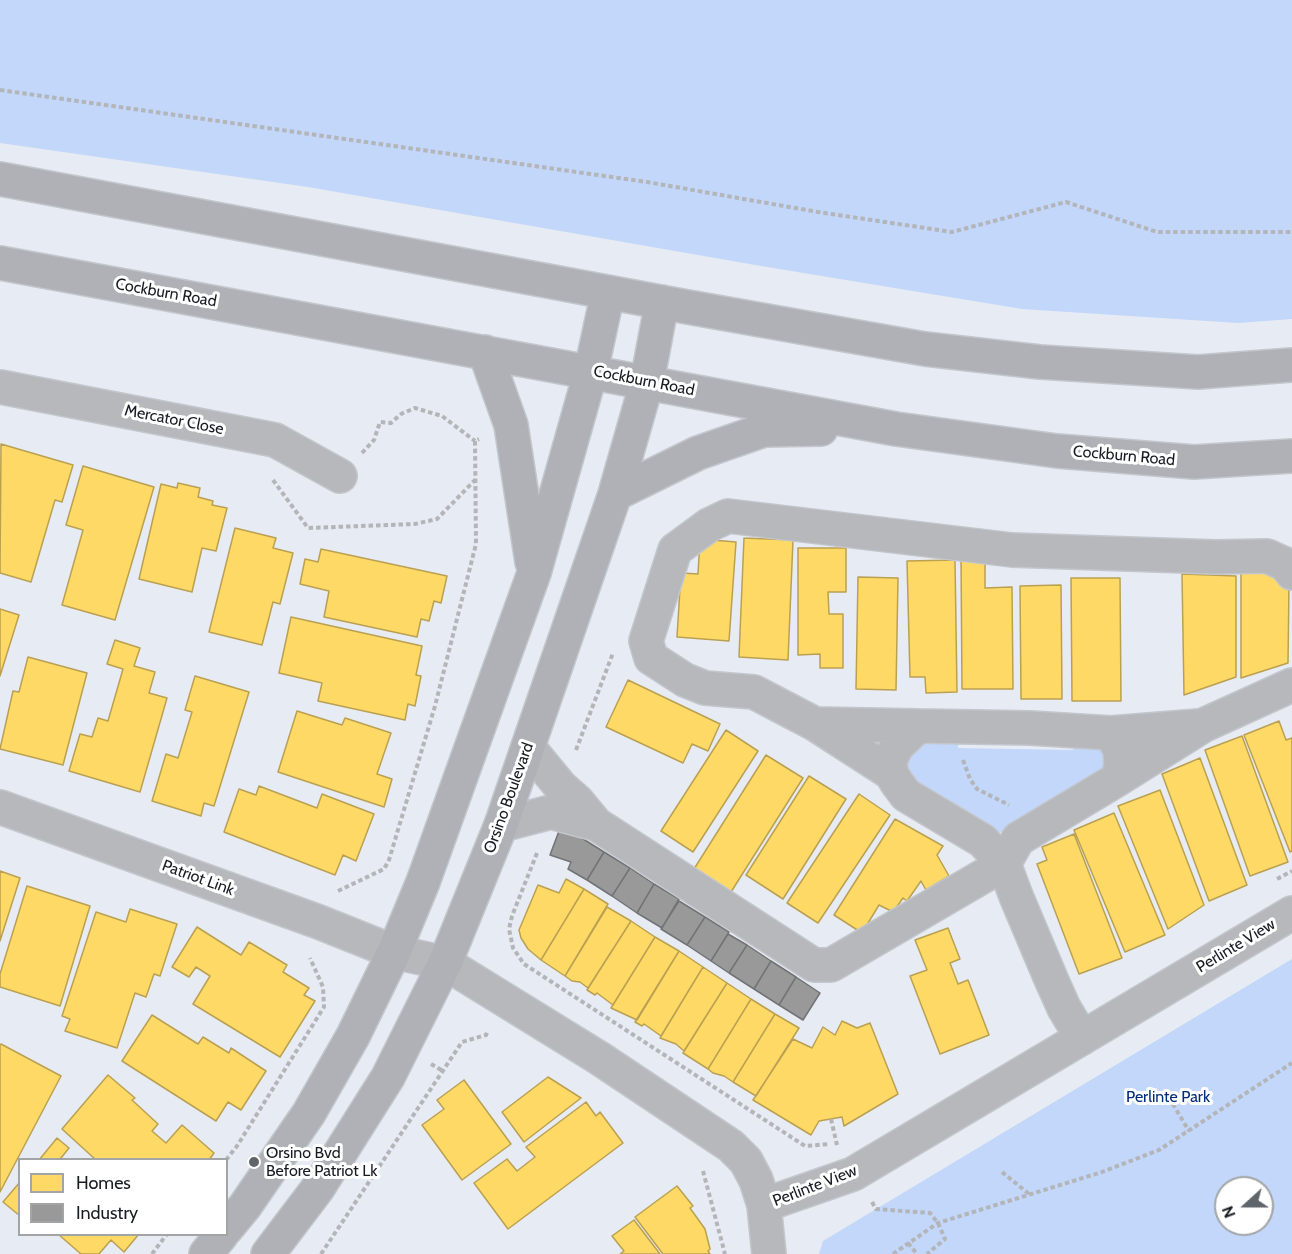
<!DOCTYPE html>
<html>
<head>
<meta charset="utf-8">
<style>
	body { margin:0 }
	#map { position:relative; width:1292px; height:1254px; overflow:hidden; background:#e7ebf4; font-family:Cabin,sans-serif }
	canvas { display:block }
	.legend { position:absolute; left:18px; top:1158px; width:210px; height:78px; box-sizing:border-box; background:#fff; border:2px solid #a3a4a6; margin:0; padding:8px 10px; list-style:none; font-size:18px; color:#181b21 }
	.legend li { display:flex; align-items:center; gap:12px; height:30px }
	.legend b { width:30px; border:2px solid #a3a4a6 }
	.north { position:absolute; left:1214px; top:1176px; width:60px; height:60px; box-sizing:border-box; background:#fff; border:2px solid #a3a4a6; border-radius:50%; rotate:249deg; font-size:16px; font-weight:700; line-height:24px; text-align:center; color:#181b21 }
	.north::after { content:''; display:block; margin:auto; width:21px; height:27px; background:#60646b; clip-path:polygon(50% 0,100% 100%,50% 72%,0 100%) }
</style>
</head>
<body>
<div id="map">
<canvas width="1292" height="1254"></canvas>
<ul class="legend">
<li><b style="height:16px;background:#ffd966"></b>Homes</li>
<li><b style="height:16px;background:#999"></b>Industry</li>
</ul>
<div class="north">N</div>
</div>
<script>
const context = document.querySelector('canvas').getContext('2d');
context.lineJoin = 'round';
function paint(path, color) {
  context.fillStyle = color;
  context.fill(path, 'evenodd');
}
function toPath(rows) {
  const path = new Path2D();
  for (const r of rows) {
    path.moveTo(r[0], r[1]);
    for (let i = 2; i < r.length; i += 2) path.lineTo(r[i], r[i + 1]);
  }
  return path;
}
function stroke(path, color, width, dash) {
  context.strokeStyle = color;
  context.lineWidth = width;
  context.lineCap = dash ? 'butt' : 'round';
  context.setLineDash(dash || []);
  context.stroke(path);
}
function label(font, color, halo, rows, align = 'center') {
  context.font = font + ' Cabin,sans-serif';
  context.lineWidth = 6;
  context.setLineDash([]);
  context.textBaseline = 'middle';
  context.strokeStyle = halo;
  context.fillStyle = color;
  for (const [text, x, y, turn = 0] of rows) {
    context.save();
    context.translate(x, y);
    context.rotate((+turn || 0) * Math.PI / 180);
    context.textAlign = isNaN(turn) ? turn : align;
    if (halo) context.strokeText(text, 0, 0);
    context.fillText(text, 0, 0);
    context.restore();
  }
}
paint(toPath([
	[0,0,1292,0,1292,319,1238,323,1022,309,761,266,308,187,0,143],
	[959,733,958,748,1073,750,1074,738,1102,745,1109,766,1003,832,991,832,907,781,906,748],
	[1292,959,1292,1254,819,1254,823,1241],
	[1226,1188,1262,1188,1262,1224,1226,1224]
]), '#c2d7fa');
const homes = toPath([
	[1,444,73,465,62,502,55,500,31,582,0,573,1,444],
	[83,466,154,487,115,620,62,605,83,530,66,525,83,466],
	[178,483,200,488,198,497,213,501,212,505,227,508,216,551,202,548,192,592,139,579,161,484,177,488,178,483],
	[235,528,276,538,273,548,293,553,280,604,273,602,262,645,209,632,235,528],
	[744,538,793,540,788,660,739,657,744,538],
	[700,539,736,542,729,641,677,637,681,573,698,574,700,539],
	[798,548,846,548,846,592,828,592,829,614,843,614,843,668,820,668,820,654,798,655,798,548],
	[321,549,447,576,441,603,434,601,429,621,421,619,417,637,324,617,329,591,300,584,305,559,318,562,321,549],
	[961,555,985,555,985,588,1012,587,1013,689,962,689,961,555],
	[955,560,957,692,926,693,925,677,910,677,907,561,955,560],
	[1241,569,1280,571,1289,583,1288,663,1241,678,1241,569],
	[1182,574,1236,576,1236,677,1184,695,1182,574],
	[858,577,898,578,896,690,856,689,858,577],
	[1071,578,1120,578,1121,701,1072,701,1071,578],
	[1061,585,1062,699,1021,699,1020,586,1061,585],
	[0,609,19,615,0,676,0,609],
	[291,617,422,646,416,675,421,676,415,706,408,704,405,720,318,701,322,683,279,673,291,617],
	[115,640,140,648,134,666,155,672,149,693,167,698,140,792,69,771,80,734,92,737,98,718,108,721,123,669,107,664,115,640],
	[28,657,87,673,63,765,0,749,13,691,19,692,28,657],
	[195,676,249,692,214,806,204,803,201,816,152,801,166,754,178,758,192,712,185,710,195,676],
	[628,680,720,724,708,751,692,744,683,763,606,727,628,680],
	[297,711,342,725,345,718,391,733,377,774,392,779,384,807,278,772,297,711],
	[1279,721,1286,740,1292,738,1292,851,1290,852,1244,735,1279,721],
	[726,730,758,751,693,852,661,831,726,730],
	[1242,736,1288,862,1250,876,1205,750,1242,736],
	[766,755,803,778,731,892,694,869,766,755],
	[1200,758,1247,885,1209,901,1162,774,1200,758],
	[809,776,846,799,783,899,746,875,809,776],
	[259,786,317,808,322,794,374,814,356,861,343,855,335,875,224,832,239,789,256,795,259,786],
	[1160,790,1204,905,1168,929,1118,806,1160,790],
	[859,794,890,815,818,923,787,903,859,794],
	[1114,813,1165,935,1125,952,1074,830,1114,813],
	[895,819,943,846,937,855,949,876,926,890,921,881,907,901,903,898,893,912,879,905,862,933,834,915,895,819],
	[1074,834,1122,958,1079,974,1037,864,1047,860,1042,847,1074,834],
	[0,871,20,878,0,941,0,871],
	[566,879,584,889,541,960,528,949,521,938,519,930,538,885,559,893,566,879],
	[27,886,90,906,60,1006,0,987,0,974,27,886],
	[584,889,608,904,565,976,541,960,584,889],
	[607,907,631,921,588,988,580,982,572,981,565,976,607,907],
	[130,909,177,924,160,976,154,974,146,997,135,993,117,1048,65,1031,70,1019,62,1016,96,912,126,922,130,909],
	[631,921,655,937,613,1005,597,993,595,995,587,990,631,921],
	[197,927,241,955,249,942,287,965,283,972,309,988,304,995,315,1001,280,1057,193,1004,210,976,196,967,189,977,172,967,197,927],
	[948,928,960,959,950,963,958,984,968,980,989,1035,940,1054,910,976,927,970,915,940,948,928],
	[655,937,679,951,637,1020,611,1008,655,937],
	[679,951,703,967,661,1036,644,1024,642,1026,635,1022,679,951],
	[703,967,727,983,684,1051,676,1044,660,1038,703,967],
	[727,983,751,999,708,1069,683,1053,727,983],
	[751,999,775,1014,733,1082,724,1076,713,1073,708,1069,751,999],
	[775,1014,799,1028,756,1096,733,1082,775,1014],
	[152,1015,198,1044,203,1037,229,1053,231,1048,266,1071,241,1110,228,1102,216,1121,122,1061,152,1015],
	[842,1021,857,1028,870,1023,898,1094,844,1126,842,1117,819,1121,811,1135,753,1100,793,1039,812,1048,823,1027,835,1035,842,1021],
	[1,1044,61,1076,0,1192,0,1045,1,1044],
	[108,1075,135,1098,132,1100,158,1124,152,1131,166,1143,182,1125,214,1153,209,1160,96,1160,62,1129,108,1075],
	[548,1077,581,1098,524,1142,502,1112,548,1077],
	[464,1080,511,1144,462,1180,422,1125,444,1109,437,1100,464,1080],
	[586,1102,596,1116,600,1112,623,1143,508,1229,474,1183,507,1159,517,1171,535,1157,526,1147,586,1102],
	[57,1138,69,1148,61,1158,62,1160,39,1160,57,1138],
	[20,1182,20,1216,3,1202,20,1182],
	[677,1186,693,1206,690,1208,705,1229,710,1249,708,1251,710,1254,663,1254,635,1217,677,1186],
	[634,1220,660,1254,620,1254,624,1251,612,1236,634,1220],
	[58,1234,139,1234,124,1252,111,1240,99,1254,81,1254,58,1234]
]);
paint(homes, '#ffd966');
stroke(homes, '#baa051', 1.5);
const industry = toPath([
	[559,831,580,837,604,852,587,880,568,869,571,862,550,855,559,831],
	[604,852,630,868,612,896,587,880,604,852],
	[630,868,654,884,637,913,612,896,630,868],
	[654,884,679,899,662,928,637,913,654,884],
	[679,901,705,917,687,945,661,929,679,901],
	[705,917,729,932,711,961,687,945,705,917],
	[728,934,747,945,729,973,711,961,728,934],
	[747,945,771,961,754,989,729,973,747,945],
	[771,961,796,977,779,1005,754,989,771,961],
	[796,977,820,993,803,1020,779,1005,796,977]
]);
paint(industry, '#999');
stroke(industry, '#727375', 1.5);
const minor = toPath([
	[0,387,275,440,340,476],
	[815,724,918,726],
	[918,726,1030,728,1111,733,1120,750,1121,765,1118,779,1018,839,1004,864,983,841,906,795,897,783,891,773,890,760,897,746,918,726],
	[1111,733,1199,726],
	[528,747,561,787,577,801,596,824],
	[891,773,815,724,754,692,705,688,685,680,651,658,646,641,675,550,709,525,728,516,1012,550,1216,557,1267,556,1285,564,1292,573],
	[1118,779,1204,725,1292,685],
	[0,807,319,922,394,952,445,963,599,1058,731,1146,746,1161,756,1180,764,1205,769,1254],
	[501,825,551,812,596,824,814,965,831,965,1004,864,1016,896,1051,979,1064,1008,1082,1038],
	[764,1205,853,1174,1292,913]
]);
const major = toPath([
	[0,179,682,306,925,349,1040,362,1198,372,1292,365],
	[0,263,896,429,1057,451,1194,462,1292,456],
	[485,352,511,425,532,562],
	[615,494,698,453,764,430,821,429],
	[226,1229,245,1206,309,1113,353,1036,394,952,423,882,534,573,591,371,608,292],
	[206,1254,222,1234],
	[268,1254,318,1188,388,1077,445,963,501,825,615,494,647,382,662,302]
]);
stroke(minor, '#c3c6cd', 36);
stroke(major, '#c3c6cd', 36);
stroke(toPath([
	[0,90,647,182,818,212,952,232,1066,202,1157,232,1292,232],
	[362,453,374,440,380,422,391,423,401,414,415,408,442,416,475,441],
	[273,480,308,528,415,524,437,519,476,479],
	[576,750,613,653],
	[963,760,970,779,977,789,1009,805],
	[537,853,512,916,509,929,513,948,524,964,805,1146,829,1144],
	[1277,879,1292,871],
	[338,891,384,869,389,860,435,706,476,544,475,441,479,439],
	[431,1064,443,1071],
	[1165,1091,1189,1131],
	[831,1119,837,1145],
	[226,1160,237,1146,324,1007,323,987,310,958],
	[703,1171,725,1254],
	[1002,1172,1029,1194],
	[872,1202,876,1209,930,1213,938,1223,945,1239,927,1254],
	[908,1243,917,1254],
	[152,1254,167,1234],
	[321,1254,462,1042,486,1035,488,1031],
	[893,1254,938,1223,1102,1172,1159,1150,1292,1063]
]), '#b3b5b9', 4, [4.5, 3]);
stroke(minor, '#b7b8bb', 33);
stroke(major, '#b0b1b6', 33);
for (const [x, y, r, color] of [
	[254,1162,6,"#60646b"]
]) {
  const dot = new Path2D();
  dot.arc(x, y, r, 0, 2 * Math.PI);
  context.fillStyle = color;
  context.fill(dot);
  stroke(dot, '#fff', 2);
}
label('16px', '#181b21', '#fff', [
	["Cockburn Road",166,293,10],
	["Cockburn Road",644,381,11],
	["Mercator Close",174,420,11],
	["Cockburn Road",1124,456,5],
	["Orsino Boulevard",509,798,-70],
	["Patriot Link",198,878,20],
	["Perlinte View",1236,946,-31],
	["Perlinte View",815,1186,-21]
]);
label('16px', '#002c7a', '#fff', [
	["Perlinte Park",1168,1097]
]);
label('16px', '#181b21', '#fff', [
	["Orsino Bvd",266,1153],
	["Before Patriot Lk",266,1171]
], 'left');
</script>
</body>
</html>
